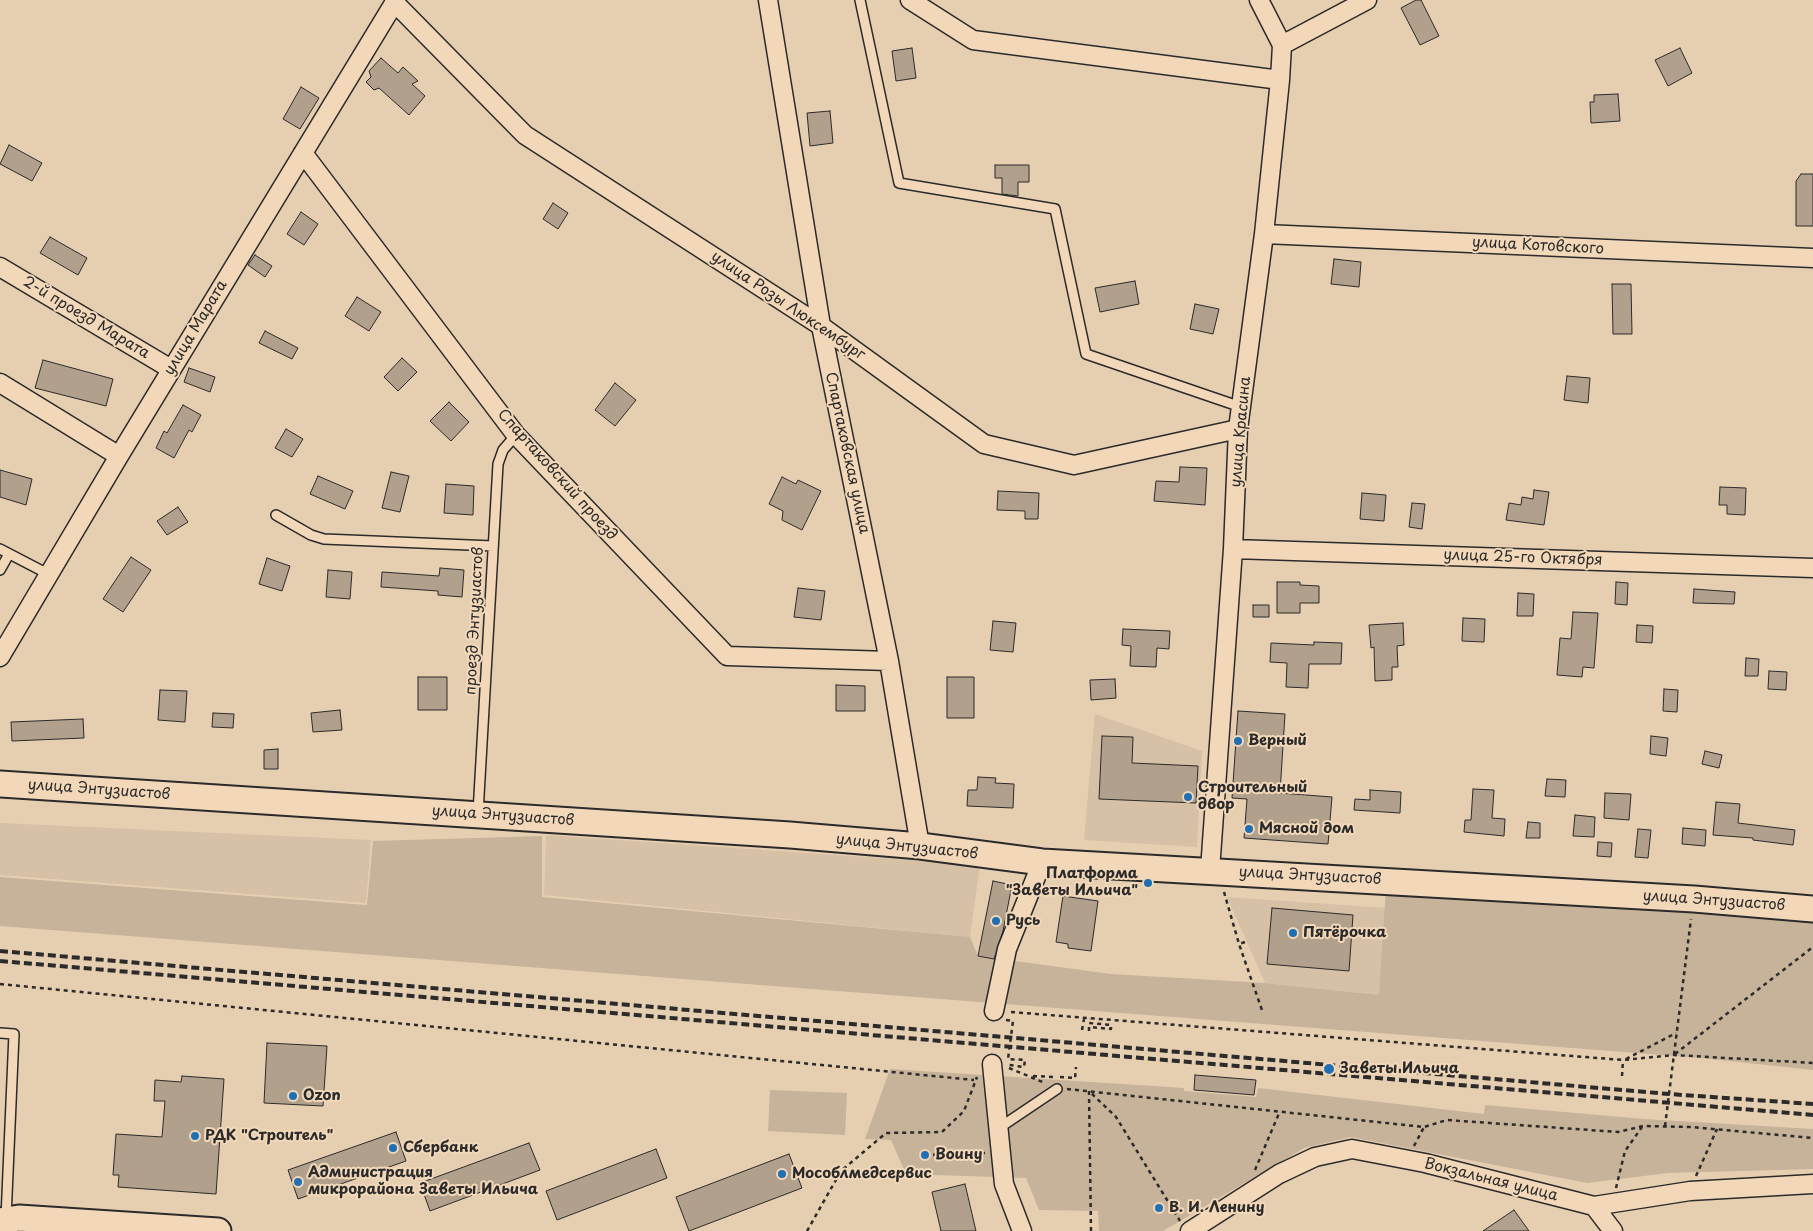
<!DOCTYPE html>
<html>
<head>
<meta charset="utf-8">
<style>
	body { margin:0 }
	canvas { display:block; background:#e6ceb1 }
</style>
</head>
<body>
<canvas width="1813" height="1231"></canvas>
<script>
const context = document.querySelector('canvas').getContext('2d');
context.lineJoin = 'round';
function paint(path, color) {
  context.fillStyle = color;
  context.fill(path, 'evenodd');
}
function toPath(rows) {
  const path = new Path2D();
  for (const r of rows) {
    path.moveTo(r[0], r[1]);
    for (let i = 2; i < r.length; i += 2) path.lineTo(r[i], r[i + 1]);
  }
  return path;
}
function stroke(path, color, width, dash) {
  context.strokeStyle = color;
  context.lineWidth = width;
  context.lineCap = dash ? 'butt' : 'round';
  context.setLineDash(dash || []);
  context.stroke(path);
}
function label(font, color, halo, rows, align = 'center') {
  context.font = font + ' "Playpen Sans",sans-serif';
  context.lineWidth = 4;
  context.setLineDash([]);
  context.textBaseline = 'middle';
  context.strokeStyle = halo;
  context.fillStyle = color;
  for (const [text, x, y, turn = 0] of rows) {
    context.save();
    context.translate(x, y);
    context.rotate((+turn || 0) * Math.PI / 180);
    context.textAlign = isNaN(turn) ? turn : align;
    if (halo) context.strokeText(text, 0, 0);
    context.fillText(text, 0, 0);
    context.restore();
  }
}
paint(toPath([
	[1095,714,1202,751,1197,847,1084,840],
	[0,823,371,840,366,903,0,875],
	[546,835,980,865,970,937,544,895],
	[1227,897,1386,908,1379,995,1265,983]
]), '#d6c0a6');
paint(toPath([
	[542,836,542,897,970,937,978,956,1111,974,1265,983,1379,995,1386,888,1813,915,1813,1070,1701,1058,0,926,0,877,367,905,373,841],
	[890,1069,1184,1088,1184,1091,1256,1097,1258,1088,1484,1114,1485,1105,1644,1119,1813,1129,1813,1169,1668,1173,1587,1183,1351,1137,1304,1148,1163,1231,1099,1231,1098,1211,1039,1210,1026,1178,906,1174,891,1140,865,1139],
	[770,1090,847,1093,845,1135,768,1131]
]), '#c7b39a');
const building = toPath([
	[1416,0,1421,0,1439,36,1420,45,1401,8,1416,0],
	[912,48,916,78,896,81,892,51,912,48],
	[1680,48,1692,73,1668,86,1655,60,1680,48],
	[381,58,398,73,403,67,418,81,412,84,425,96,409,115,379,88,374,90,366,82,371,77,369,71,381,58],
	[301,87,319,98,300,129,283,119,301,87],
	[1618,94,1620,121,1591,123,1590,102,1594,102,1594,95,1618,94],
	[830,111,833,143,810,146,807,113,830,111],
	[9,145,42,163,32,181,0,164,9,145],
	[995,165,1029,165,1029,182,1018,182,1018,196,1002,194,1002,178,995,178,995,165],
	[1801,174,1813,174,1813,226,1796,226,1796,181,1801,174],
	[553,203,568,213,558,229,543,219,553,203],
	[301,212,318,224,304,245,287,234,301,212],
	[50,237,87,258,78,275,40,253,50,237],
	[255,255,272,266,265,277,248,265,255,255],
	[1334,259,1361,262,1359,287,1331,284,1334,259],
	[1135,281,1139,304,1100,312,1095,288,1135,281],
	[1612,284,1631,284,1632,334,1613,334,1612,284],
	[357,297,381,312,369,331,345,316,357,297],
	[1195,304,1219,309,1213,334,1190,329,1195,304],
	[265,331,298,348,292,359,259,343,265,331],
	[402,358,417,372,398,391,384,377,402,358],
	[43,360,113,379,106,406,35,388,43,360],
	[189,368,215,377,210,392,184,382,189,368],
	[1567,376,1590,378,1588,403,1564,400,1567,376],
	[615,383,636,400,615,426,595,410,615,383],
	[449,402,469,422,451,441,430,421,449,402],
	[183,405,201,415,192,432,189,430,174,458,156,448,164,431,167,433,183,405],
	[286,429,303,439,292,457,275,448,286,429],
	[1180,467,1207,468,1205,505,1154,501,1156,481,1179,482,1180,467],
	[0,470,32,479,26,505,0,497,0,470],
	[391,472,409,476,400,512,382,508,391,472],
	[318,476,353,491,345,509,310,494,318,476],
	[782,477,796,484,798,480,821,491,802,530,782,520,783,511,769,504,782,477],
	[446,484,474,486,473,515,444,513,446,484],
	[1720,487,1746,488,1745,515,1727,514,1727,505,1719,505,1720,487],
	[1534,490,1549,492,1544,525,1506,520,1509,503,1521,505,1522,497,1533,499,1534,490],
	[998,491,1039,493,1038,519,1025,519,1025,511,997,510,998,491],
	[1362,493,1386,495,1384,521,1360,519,1362,493],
	[1412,503,1425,504,1422,529,1409,527,1412,503],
	[178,507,188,522,167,535,157,521,178,507],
	[131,557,151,570,123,612,103,599,131,557],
	[267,558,290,566,282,591,259,584,267,558],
	[440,568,464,570,462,597,438,595,438,591,381,587,382,572,439,576,440,568],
	[328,570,352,572,350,599,326,597,328,570],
	[1277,582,1300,582,1300,585,1319,586,1319,603,1300,603,1300,613,1277,613,1277,582],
	[1616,582,1628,583,1627,605,1615,604,1616,582],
	[798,588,825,591,821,620,794,617,798,588],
	[1694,589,1735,592,1734,604,1693,603,1694,589],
	[1518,593,1534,594,1533,616,1517,616,1518,593],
	[1253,605,1269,605,1269,617,1253,617,1253,605],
	[1573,612,1598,613,1594,668,1583,667,1582,677,1557,675,1560,638,1571,639,1573,612],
	[1463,618,1485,619,1484,642,1462,641,1463,618],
	[993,621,1016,623,1013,652,990,650,993,621],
	[1403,623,1404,645,1397,646,1398,667,1392,667,1392,680,1375,681,1374,647,1371,648,1369,625,1403,623],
	[1637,625,1653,626,1652,643,1636,642,1637,625],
	[1123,629,1170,631,1169,649,1157,648,1156,667,1130,666,1131,646,1122,645,1123,629],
	[1314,642,1342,643,1341,664,1309,664,1308,688,1286,687,1287,663,1270,662,1271,643,1314,645,1314,642],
	[1746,658,1759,659,1758,676,1745,676,1746,658],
	[1769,671,1787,672,1786,690,1768,689,1769,671],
	[418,677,447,677,447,710,418,710,418,677],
	[947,677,974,677,974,718,947,718,947,677],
	[1115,679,1116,698,1091,700,1090,680,1115,679],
	[836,685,865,686,865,711,836,711,836,685],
	[1664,689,1678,690,1677,712,1663,711,1664,689],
	[160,690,187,691,185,722,158,720,160,690],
	[340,710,342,730,313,732,311,713,340,710],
	[1238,711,1285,714,1280,793,1332,797,1328,844,1244,838,1247,799,1232,798,1238,711],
	[213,713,234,714,233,728,212,727,213,713],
	[83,719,84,738,12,741,11,722,83,719],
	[1102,736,1133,737,1132,763,1198,766,1196,803,1099,799,1102,736],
	[1651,736,1668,738,1666,756,1650,754,1651,736],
	[278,749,278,769,264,769,264,750,278,749],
	[1705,751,1722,755,1719,768,1702,764,1705,751],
	[978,777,996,778,995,783,1014,784,1013,808,967,806,968,790,977,790,978,777],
	[1547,779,1566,780,1565,797,1545,796,1547,779],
	[1473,789,1494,790,1492,818,1505,819,1504,836,1464,832,1465,820,1471,820,1473,789],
	[1370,790,1401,792,1400,813,1354,810,1355,799,1370,800,1370,790],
	[1605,793,1631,794,1629,820,1604,818,1605,793],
	[1716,802,1740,804,1738,823,1795,830,1793,845,1753,840,1753,838,1713,835,1716,802],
	[1575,815,1595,817,1594,837,1573,836,1575,815],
	[1528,822,1540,823,1540,838,1526,838,1528,822],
	[1683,828,1706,830,1705,846,1682,844,1683,828],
	[1638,829,1651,830,1648,858,1635,857,1638,829],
	[1598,842,1612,843,1611,857,1597,856,1598,842],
	[993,881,1012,885,1003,931,994,959,978,956,993,881],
	[1063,896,1098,901,1091,951,1068,948,1068,944,1056,942,1063,896],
	[1272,908,1353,915,1349,971,1267,964,1272,908],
	[267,1043,327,1046,323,1106,264,1103,267,1043],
	[1195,1075,1256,1080,1254,1095,1194,1090,1195,1075],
	[182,1076,224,1079,216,1194,118,1187,119,1175,113,1175,116,1134,162,1137,165,1101,154,1101,155,1080,181,1082,182,1076],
	[396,1132,406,1161,298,1199,288,1170,396,1132],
	[529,1143,540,1170,430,1211,420,1183,529,1143],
	[656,1149,667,1178,557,1220,546,1191,656,1149],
	[789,1154,802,1188,689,1231,676,1197,789,1154],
	[965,1184,976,1231,941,1231,932,1192,965,1184],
	[1514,1210,1529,1231,1483,1231,1514,1210]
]);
paint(building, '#b1a08c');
stroke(building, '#2b2b2b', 1);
const lane = toPath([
	[860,0,899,183,1055,209,1086,354,1241,407],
	[276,515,311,535,324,539,493,546],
	[0,549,50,575],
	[0,570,9,554],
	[478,813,498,464,503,450,516,435],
	[0,1033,14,1034,6,1218],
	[999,1128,1057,1089]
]);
const street = toPath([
	[768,0,821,326,889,661,920,846],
	[910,0,973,40,1280,80],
	[394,2,525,135,821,326,984,444,1074,465,1238,429],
	[1282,45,1367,0],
	[303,153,516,435,727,656,889,661],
	[1264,234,1813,258],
	[0,267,171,369],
	[0,383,119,456],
	[1233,549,1813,568],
	[0,657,119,456,396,0],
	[1210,870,1233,549,1238,429,1264,234,1280,80,1282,45,1259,0],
	[994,1011,1007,949,1042,862],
	[992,1064,1004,1184,1022,1231],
	[1594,1206,1613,1231],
	[1190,1231,1279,1174,1315,1157,1352,1149,1425,1163,1594,1206,1690,1191,1813,1184]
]);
const secondary = toPath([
	[0,784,790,835,920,846,1042,862,1694,899,1813,909],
	[0,1221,19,1218,218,1231]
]);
stroke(lane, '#2b2b2b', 12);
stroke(street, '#2b2b2b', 21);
stroke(secondary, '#2b2b2b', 29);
stroke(toPath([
	[1224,892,1239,944],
	[1245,942,1239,944,1263,1013],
	[0,984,974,1080],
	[1011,1012,1623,1060,1674,1055,1813,1063],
	[1006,1020,1013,1021,1008,1059,1025,1060,1024,1067,1009,1065],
	[1082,1030,1084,1019],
	[1089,1031,1089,1027,1111,1029,1111,1025,1089,1023,1090,1019],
	[1675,1054,1813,947],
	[1626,1059,1676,1033],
	[1009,1068,1045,1083],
	[1033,1076,1055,1077],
	[1622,1076,1623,1060],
	[1060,1077,1075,1078,1076,1067],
	[1067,1089,1424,1127,1447,1120,1618,1132,1643,1126,1691,1127,1813,1138],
	[1665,1126,1691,919],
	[1414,1146,1424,1127],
	[925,1155,986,1153],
	[1255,1170,1280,1111],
	[1696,1176,1717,1129],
	[1616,1188,1625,1151,1642,1127],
	[807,1231,841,1171,886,1133,942,1132,964,1111,977,1077],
	[1091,1231,1089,1091,1116,1117,1180,1221]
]), '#2b2b2b', 2.5, [4, 4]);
stroke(lane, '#f2d8b9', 9);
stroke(street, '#f2d8b9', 18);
stroke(secondary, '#f2d8b9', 25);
stroke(toPath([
	[0,951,1669,1094,1813,1104],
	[0,961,1813,1115]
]), '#2b2b2b', 4, [8, 4]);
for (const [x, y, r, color] of [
	[1238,741,5,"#1f6fb2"],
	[1188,797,5,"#1f6fb2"],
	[1249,829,5,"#1f6fb2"],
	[1148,883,5,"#1f6fb2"],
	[996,921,5,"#1f6fb2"],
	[1293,933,5,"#1f6fb2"],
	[1329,1069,6,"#1f6fb2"],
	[293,1096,5,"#1f6fb2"],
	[195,1136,5,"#1f6fb2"],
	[393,1148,5,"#1f6fb2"],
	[925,1155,5,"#1f6fb2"],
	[782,1174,5,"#1f6fb2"],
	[298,1182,5,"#1f6fb2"],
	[1159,1208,5,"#1f6fb2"]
]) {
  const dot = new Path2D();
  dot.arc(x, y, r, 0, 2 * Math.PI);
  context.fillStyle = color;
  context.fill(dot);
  stroke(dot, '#f2d8b9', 2);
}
label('15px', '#2b2b2b', '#f2d8b9', [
	["улица Котовского",1538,246,3],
	["улица Розы Люксембург",788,306,34],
	["2-й проезд Марата",86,318,31],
	["улица Марата",196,328,-59],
	["улица Красина",1241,432,-85],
	["Спартаковская улица",847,453,78],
	["Спартаковский проезд",557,475,48],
	["улица 25-го Октября",1523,558,2],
	["проезд Энтузиастов",475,621,-87],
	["улица Энтузиастов",99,790,4],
	["улица Энтузиастов",503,816,4],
	["улица Энтузиастов",907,847,6],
	["улица Энтузиастов",1310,876,3],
	["улица Энтузиастов",1714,901,4],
	["Вокзальная улица",1491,1180,14]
]);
label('bold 15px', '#2b2b2b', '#f2d8b9', [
	["Верный",1248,741],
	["Строительный",1198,788],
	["двор",1198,805],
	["Мясной дом",1259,829],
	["Платформа",1138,874,"right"],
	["\"Заветы Ильича\"",1138,891,"right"],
	["Русь",1006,921],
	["Пятёрочка",1303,933],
	["Заветы Ильича",1340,1069],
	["Ozon",303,1096],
	["РДК \"Строитель\"",205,1136],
	["Сбербанк",403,1148],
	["Воину",935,1155],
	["Администрация",308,1173],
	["микрорайона Заветы Ильича",308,1190],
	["Мособлмедсервис",792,1174],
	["В. И. Ленину",1169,1208]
], 'left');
</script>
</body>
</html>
